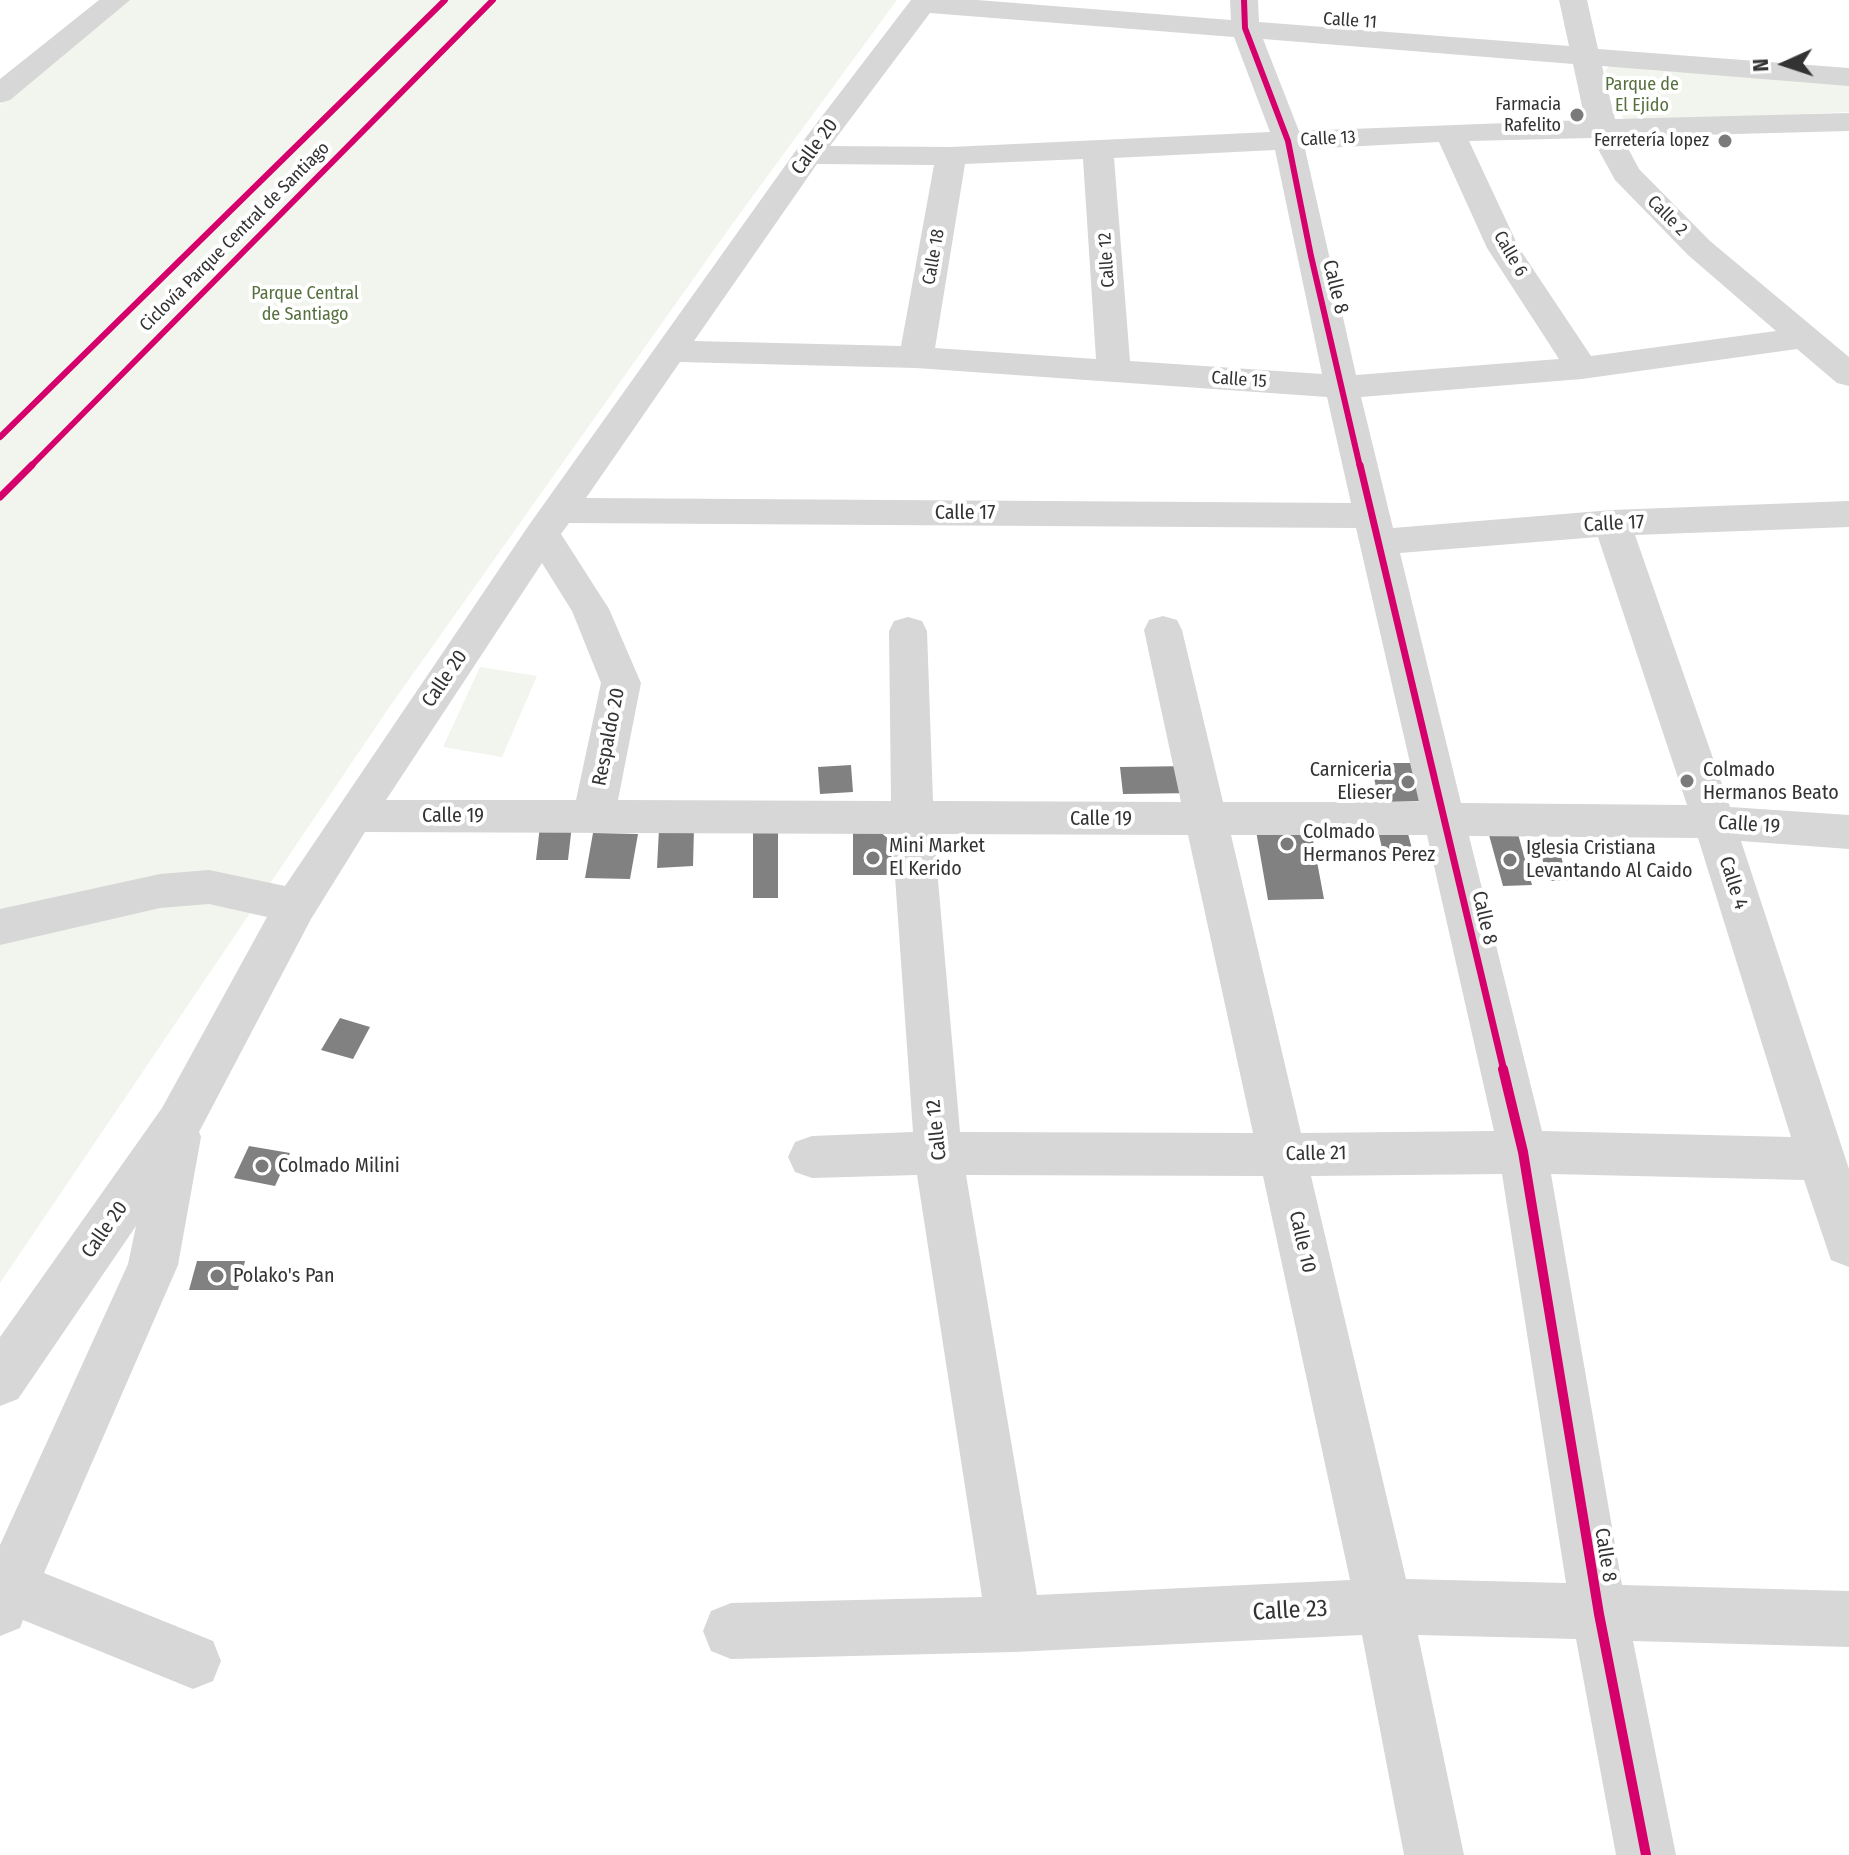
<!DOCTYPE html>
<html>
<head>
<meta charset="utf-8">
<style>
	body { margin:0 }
	#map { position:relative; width:1849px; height:1855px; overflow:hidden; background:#fff; font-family:"Fira Sans Condensed",sans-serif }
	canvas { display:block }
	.north { position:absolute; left:1745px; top:24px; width:80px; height:80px; -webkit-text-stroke:6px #fff; paint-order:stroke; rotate:267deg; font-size:22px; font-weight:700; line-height:32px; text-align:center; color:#333 }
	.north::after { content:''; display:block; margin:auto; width:28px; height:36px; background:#333; clip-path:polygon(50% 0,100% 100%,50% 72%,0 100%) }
</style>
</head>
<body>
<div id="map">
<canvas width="1849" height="1855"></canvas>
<div class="north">N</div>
</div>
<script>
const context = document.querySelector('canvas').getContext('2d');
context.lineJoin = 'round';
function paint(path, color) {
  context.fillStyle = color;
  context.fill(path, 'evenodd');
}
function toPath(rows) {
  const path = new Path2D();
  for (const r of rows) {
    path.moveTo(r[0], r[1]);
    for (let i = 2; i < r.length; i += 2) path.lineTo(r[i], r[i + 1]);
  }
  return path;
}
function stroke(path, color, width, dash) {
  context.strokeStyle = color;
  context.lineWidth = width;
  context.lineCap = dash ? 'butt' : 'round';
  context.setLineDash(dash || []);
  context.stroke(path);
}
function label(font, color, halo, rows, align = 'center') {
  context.font = font + ' "Fira Sans Condensed",sans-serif';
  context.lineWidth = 8;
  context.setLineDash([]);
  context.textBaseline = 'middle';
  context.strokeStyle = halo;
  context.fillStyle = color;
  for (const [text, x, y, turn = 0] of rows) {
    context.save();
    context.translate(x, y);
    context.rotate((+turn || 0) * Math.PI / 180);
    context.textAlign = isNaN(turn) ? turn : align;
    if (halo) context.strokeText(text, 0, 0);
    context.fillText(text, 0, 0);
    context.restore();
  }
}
paint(toPath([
	[128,0,897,0,733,223,388,709,0,1283,0,105],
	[1610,65,1656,71,1716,73,1849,83,1849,112,1635,121,1623,118,1619,110,1605,71],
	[480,667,537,676,502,757,443,747]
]), '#f1f5ed');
paint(toPath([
	[1371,763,1417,763,1426,801,1379,802],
	[851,765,853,792,820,794,818,767],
	[1192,766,1196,793,1123,794,1120,767],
	[1310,824,1324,899,1268,900,1255,825],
	[572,825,568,860,536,860,540,826],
	[778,827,778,898,753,898,753,828],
	[694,828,693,866,657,868,659,829],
	[1407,830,1415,860,1385,861,1378,831],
	[853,831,879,831,891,841,892,875,853,875],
	[593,833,638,834,630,879,585,878],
	[1518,834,1532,885,1503,886,1489,835],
	[1538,842,1557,842,1568,881,1548,881],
	[340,1018,370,1027,353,1059,321,1050],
	[249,1146,290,1153,275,1186,234,1178],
	[197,1261,245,1261,238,1290,189,1290]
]), '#818181');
paint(toPath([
	[99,0,130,0,10,100,0,103,0,79,99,0],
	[911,0,977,0,1231,20,1230,0,1258,0,1259,22,1569,46,1559,0,1587,0,1598,49,1849,68,1849,86,1602,66,1615,119,1849,113,1849,131,1622,137,1639,169,1710,241,1849,357,1849,386,1837,383,1797,349,1582,379,1361,397,1393,528,1612,510,1849,501,1849,527,1635,535,1730,807,1849,815,1849,849,1741,841,1849,1169,1849,1267,1831,1260,1804,1180,1551,1174,1622,1585,1849,1591,1849,1647,1633,1641,1676,1855,1616,1855,1576,1639,1418,1635,1464,1855,1404,1855,1362,1635,1014,1652,731,1659,711,1651,703,1631,711,1611,731,1603,982,1597,917,1175,812,1178,795,1172,788,1157,795,1142,812,1136,913,1132,892,834,365,832,311,919,199,1132,201,1137,178,1265,44,1573,213,1641,221,1661,213,1681,193,1689,23,1620,20,1628,0,1636,0,1545,128,1264,136,1226,18,1399,0,1406,0,1337,162,1108,267,917,209,904,160,908,0,945,0,909,160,874,209,870,285,886,529,525,797,149,911,0],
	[930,13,1234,37,1270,132,951,147,830,146,930,13],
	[1263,39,1573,64,1585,120,1299,131,1263,39],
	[1592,138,1615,180,1688,255,1776,331,1591,356,1519,248,1469,141,1592,138],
	[1439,142,1487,248,1559,359,1356,375,1305,149,1439,142],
	[1275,150,1322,374,1130,361,1114,158,1275,150],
	[1083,159,1096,359,935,348,965,164,1083,159],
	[817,164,934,165,901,346,694,341,817,164],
	[680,362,916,368,1327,397,1351,503,586,498,680,362],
	[569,523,1356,528,1419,802,1223,802,1182,630,1177,620,1163,616,1149,620,1144,630,1181,802,933,801,927,631,922,621,908,617,894,621,889,631,891,801,618,800,641,683,609,609,561,534,569,523],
	[1598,537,1687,805,1461,803,1400,553,1598,537],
	[542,563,572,611,601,683,576,800,386,800,542,563],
	[934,834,1188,835,1253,1133,960,1132,934,834],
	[1231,835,1427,835,1494,1131,1301,1133,1231,835],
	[1469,836,1698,838,1791,1137,1542,1131,1469,836],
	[1502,1174,1566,1583,1406,1579,1311,1176,1502,1174],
	[966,1175,1263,1176,1350,1580,1037,1595,966,1175]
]), '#d7d7d7');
stroke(toPath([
	[1244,0,1245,28,1288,141,1311,256,1360,467],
	[0,437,445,0],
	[30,467,493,0]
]), '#d6006c', 6);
stroke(toPath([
	[1360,465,1504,1071],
	[0,497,32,465]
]), '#d6006c', 7);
stroke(toPath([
	[1503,1069,1523,1152,1599,1614,1646,1855]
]), '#d6006c', 10);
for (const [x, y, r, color] of [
	[1577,115,8,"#7a7a7a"],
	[1725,141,8,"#7a7a7a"],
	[1687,781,8,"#7a7a7a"],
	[1408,782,8,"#7a7a7a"],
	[1287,844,8,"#7a7a7a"],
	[873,858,8,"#7a7a7a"],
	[1510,860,8,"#7a7a7a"],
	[262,1166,8,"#7a7a7a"],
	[217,1276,8,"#7a7a7a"]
]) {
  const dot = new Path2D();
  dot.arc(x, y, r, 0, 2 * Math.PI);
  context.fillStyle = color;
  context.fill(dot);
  stroke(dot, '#fff', 3);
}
label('18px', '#333', '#fff', [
	["Calle 11",1350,21,4],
	["Calle 13",1328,139,-3],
	["Calle 2",1667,216,45],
	["Ciclovía Parque Central de Santiago",235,237,-45],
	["Calle 6",1510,254,60],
	["Calle 18",934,257,-80],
	["Calle 12",1107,260,-94],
	["Calle 15",1239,380,4]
]);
label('18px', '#56703f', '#fff', [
	["Parque de",1642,85],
	["El Ejido",1642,106],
	["Parque Central",305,294],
	["de Santiago",305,315]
]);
label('18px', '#333', '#fff', [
	["Farmacia",1561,105],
	["Rafelito",1561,126],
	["Ferretería lopez",1709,141]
], 'right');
label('20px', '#333', '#fff', [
	["Calle 20",815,147,-54],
	["Calle 8",1335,287,76],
	["Calle 17",965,513],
	["Calle 17",1614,524,-3],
	["Calle 20",445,679,-56],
	["Respaldo 20",609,737,-79],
	["Calle 19",453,816],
	["Calle 19",1101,819],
	["Calle 19",1749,825,4],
	["Calle 4",1733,883,72],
	["Calle 8",1484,918,77],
	["Calle 12",937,1130,-96],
	["Calle 21",1316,1154,-1],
	["Calle 20",105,1230,-55],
	["Calle 10",1302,1242,77],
	["Calle 8",1605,1555,81]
]);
label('20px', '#333', '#fff', [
	["Carniceria",1392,770,"right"],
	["Elieser",1392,793,"right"],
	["Colmado",1703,770],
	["Hermanos Beato",1703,793],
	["Colmado",1303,832],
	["Hermanos Perez",1303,855],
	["Mini Market",889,846],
	["El Kerido",889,869],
	["Iglesia Cristiana",1526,848],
	["Levantando Al Caido",1526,871],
	["Colmado Milini",278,1166],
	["Polako's Pan",233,1276]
], 'left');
label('24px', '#333', '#fff', [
	["Calle 23",1290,1611,-3]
]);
</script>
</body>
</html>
